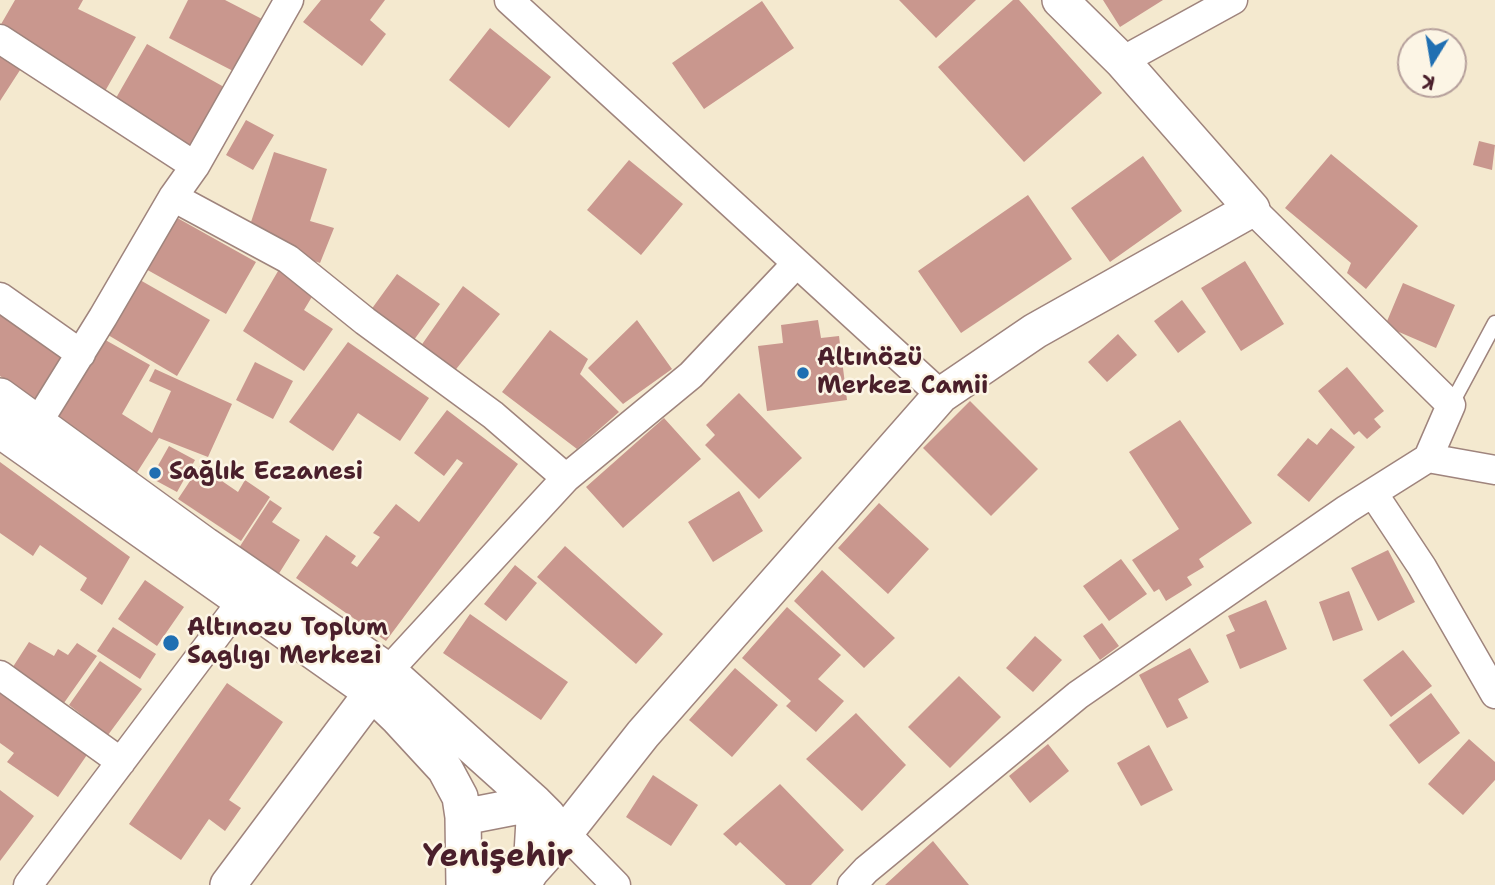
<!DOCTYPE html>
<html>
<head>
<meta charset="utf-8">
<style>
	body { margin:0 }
	#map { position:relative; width:1495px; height:885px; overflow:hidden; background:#f4e9cf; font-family:"Shantell Sans",sans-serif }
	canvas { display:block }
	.north { position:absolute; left:1397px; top:28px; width:70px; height:70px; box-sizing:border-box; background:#fcf5e5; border:2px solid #b59f9b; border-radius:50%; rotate:191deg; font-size:19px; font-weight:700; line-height:28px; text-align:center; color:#4a1f2b }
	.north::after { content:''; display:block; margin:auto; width:24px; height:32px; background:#1f6fb2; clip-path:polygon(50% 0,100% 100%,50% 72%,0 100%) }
</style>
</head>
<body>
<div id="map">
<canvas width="1495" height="885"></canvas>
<div class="north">K</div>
</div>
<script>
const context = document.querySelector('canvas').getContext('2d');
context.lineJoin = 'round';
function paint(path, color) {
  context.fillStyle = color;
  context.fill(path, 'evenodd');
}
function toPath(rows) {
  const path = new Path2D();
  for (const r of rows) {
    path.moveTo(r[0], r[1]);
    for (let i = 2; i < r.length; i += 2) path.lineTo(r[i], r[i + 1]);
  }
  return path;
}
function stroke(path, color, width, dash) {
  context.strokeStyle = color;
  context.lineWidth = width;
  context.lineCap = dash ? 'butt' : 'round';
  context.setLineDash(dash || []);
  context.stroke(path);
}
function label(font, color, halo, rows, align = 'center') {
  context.font = font + ' "Shantell Sans",sans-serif';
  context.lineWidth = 5;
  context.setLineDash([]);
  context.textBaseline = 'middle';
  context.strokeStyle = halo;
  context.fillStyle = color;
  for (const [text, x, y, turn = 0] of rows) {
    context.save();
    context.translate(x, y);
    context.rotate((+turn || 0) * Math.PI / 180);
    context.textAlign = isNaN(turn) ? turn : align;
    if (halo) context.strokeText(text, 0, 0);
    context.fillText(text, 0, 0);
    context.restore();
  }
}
paint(toPath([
	[15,0,83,0,78,9,136,37,104,93,0,26],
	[188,0,225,0,262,19,235,72,169,38],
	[321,0,385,0,370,20,386,34,362,66,303,22],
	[899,0,976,0,936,38],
	[1013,0,1019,0,1102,93,1024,162,938,67],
	[1103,0,1163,0,1120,27],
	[762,1,794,48,704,109,672,63],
	[490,28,551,77,509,128,449,80],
	[147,44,224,87,189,149,112,105],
	[0,52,22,67,0,101],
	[246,120,274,135,253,170,226,155],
	[1479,141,1495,145,1492,170,1473,165],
	[274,152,327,169,310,221,334,228,320,263,314,261,313,264,264,239,267,231,250,225],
	[1331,154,1418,226,1366,289,1347,273,1351,263,1285,208],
	[1143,156,1182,211,1110,262,1071,208],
	[629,160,683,204,641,255,587,210],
	[1028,195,1072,259,961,333,918,271],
	[172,215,256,262,226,314,144,268],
	[1245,261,1284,324,1241,351,1201,288],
	[281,266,316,290,304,310,333,329,304,371,243,331],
	[397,274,440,304,411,344,368,314],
	[140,280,210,320,177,376,108,335],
	[1403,283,1455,305,1436,348,1385,326],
	[463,286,500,314,453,373,418,350],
	[1182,300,1206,332,1178,353,1154,321],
	[0,311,70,358,40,405,0,376],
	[637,320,672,369,623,404,588,368],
	[818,320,821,338,839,336,847,400,767,411,758,346,783,343,781,325],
	[550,330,588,359,580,374,619,412,577,449,502,392],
	[1118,334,1137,355,1107,382,1088,362],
	[100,337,150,365,122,414,152,433,171,391,149,381,155,369,232,404,208,457,159,438,136,474,52,421],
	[348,342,429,398,400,441,358,413,333,451,289,422],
	[255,362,293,381,273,419,236,400],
	[1347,367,1384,411,1374,419,1381,427,1367,439,1359,431,1354,435,1318,391],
	[739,393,802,458,759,499,705,445,715,435,706,425],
	[970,401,1038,469,991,516,923,448],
	[447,410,518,464,386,641,296,578,326,535,356,556,351,563,357,567,380,537,373,533,396,504,419,522,463,463,457,459,444,476,414,453],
	[664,418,701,459,623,528,586,487],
	[1180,420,1252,523,1199,559,1204,567,1187,577,1192,585,1166,601,1159,589,1154,592,1132,560,1179,529,1129,452],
	[1331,428,1355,447,1309,502,1277,475,1308,438,1317,445],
	[169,446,195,460,177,492,151,478],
	[0,462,130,557,102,605,80,590,87,578,40,545,33,556,0,533],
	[200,466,238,492,245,480,270,497,241,541,178,499],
	[739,491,763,531,713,562,688,522],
	[270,500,282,508,272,522,300,540,273,583,233,557],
	[879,503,929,549,888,594,838,548],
	[565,546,663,634,636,664,537,577],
	[1388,550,1415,602,1378,621,1351,568],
	[1121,559,1147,594,1109,621,1083,586],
	[515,565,537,583,506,621,484,604],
	[822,570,895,638,864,668,794,601],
	[145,580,184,607,157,646,118,619],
	[1349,591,1363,630,1333,641,1319,602],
	[1266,600,1287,649,1240,669,1226,635,1235,631,1228,616],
	[787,607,841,655,818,679,844,701,816,732,786,706,791,701,742,658],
	[470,614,568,682,541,720,443,653],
	[1102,623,1119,646,1100,660,1083,636],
	[113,627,156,654,140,679,97,651],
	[1035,636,1062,660,1033,692,1006,668],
	[29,642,54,656,58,649,68,655,77,643,97,656,59,710,9,673],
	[1190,648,1209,682,1178,699,1188,718,1167,728,1139,675],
	[1403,650,1432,686,1391,717,1363,680],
	[100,661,142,689,108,735,69,705],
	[735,668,778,705,732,757,689,720],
	[959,676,1001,717,950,768,908,727],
	[227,683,283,722,229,800,241,808,225,831,209,819,181,860,129,824],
	[0,684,91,749,58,797,7,762,14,753,0,743],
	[1431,693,1460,733,1419,764,1389,725],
	[856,713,906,765,862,811,806,759],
	[1469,739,1495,762,1495,780,1463,815,1428,784],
	[1048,744,1069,771,1030,803,1009,776],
	[1149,745,1173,790,1141,806,1117,763],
	[653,775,698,805,671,846,626,817],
	[780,784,844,850,811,885,786,885,740,842,736,846,723,834],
	[0,790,34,816,0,861],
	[933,841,969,885,885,885]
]), '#c9978e');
const service = toPath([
	[1451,405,1495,323]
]);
const minor = toPath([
	[509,0,941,395],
	[0,39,195,166],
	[1122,61,1233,0],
	[173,197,288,259,365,321,493,415,566,478],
	[0,297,81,354],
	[38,422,103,317,173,197,195,166,289,0],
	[1428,458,1495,470],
	[1373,493,1422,567,1495,694],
	[388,671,566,478,691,375,796,264],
	[0,675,121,762],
	[565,833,616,885],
	[28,885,242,601],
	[852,885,866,870,1078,695,1347,509,1428,458,1451,405,1252,209]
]);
const tertiary = toPath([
	[0,396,205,545,388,671,535,803,531,871,528,876],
	[0,430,371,692,398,718,445,769,460,797,463,817,464,885],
	[463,817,535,803,548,816],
	[464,878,531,871,565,833,643,734,941,395,1035,331,1252,209,1122,61,1060,0],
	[228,885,386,674]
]);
stroke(service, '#9f847d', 17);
stroke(minor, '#9f847d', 31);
stroke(tertiary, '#9f847d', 38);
stroke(service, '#fff', 14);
stroke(minor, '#fff', 28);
stroke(tertiary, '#fff', 35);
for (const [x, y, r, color] of [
	[803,373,7,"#1f6fb2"],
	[155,473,7,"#1f6fb2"],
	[171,643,9,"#1f6fb2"]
]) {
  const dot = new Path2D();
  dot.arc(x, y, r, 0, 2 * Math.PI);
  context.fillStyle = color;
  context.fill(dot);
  stroke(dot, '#fcf5e5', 2.5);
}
label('bold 24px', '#4a1f2b', '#fcf5e5', [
	["Altınözü",817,359],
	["Merkez Camii",817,387],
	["Sağlık Eczanesi",169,473],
	["Altınozu Toplum",187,629],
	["Saglıgı Merkezi",187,657]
], 'left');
label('bold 32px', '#4a1f2b', '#fcf5e5', [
	["Yenişehir",498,858]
]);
</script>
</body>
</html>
